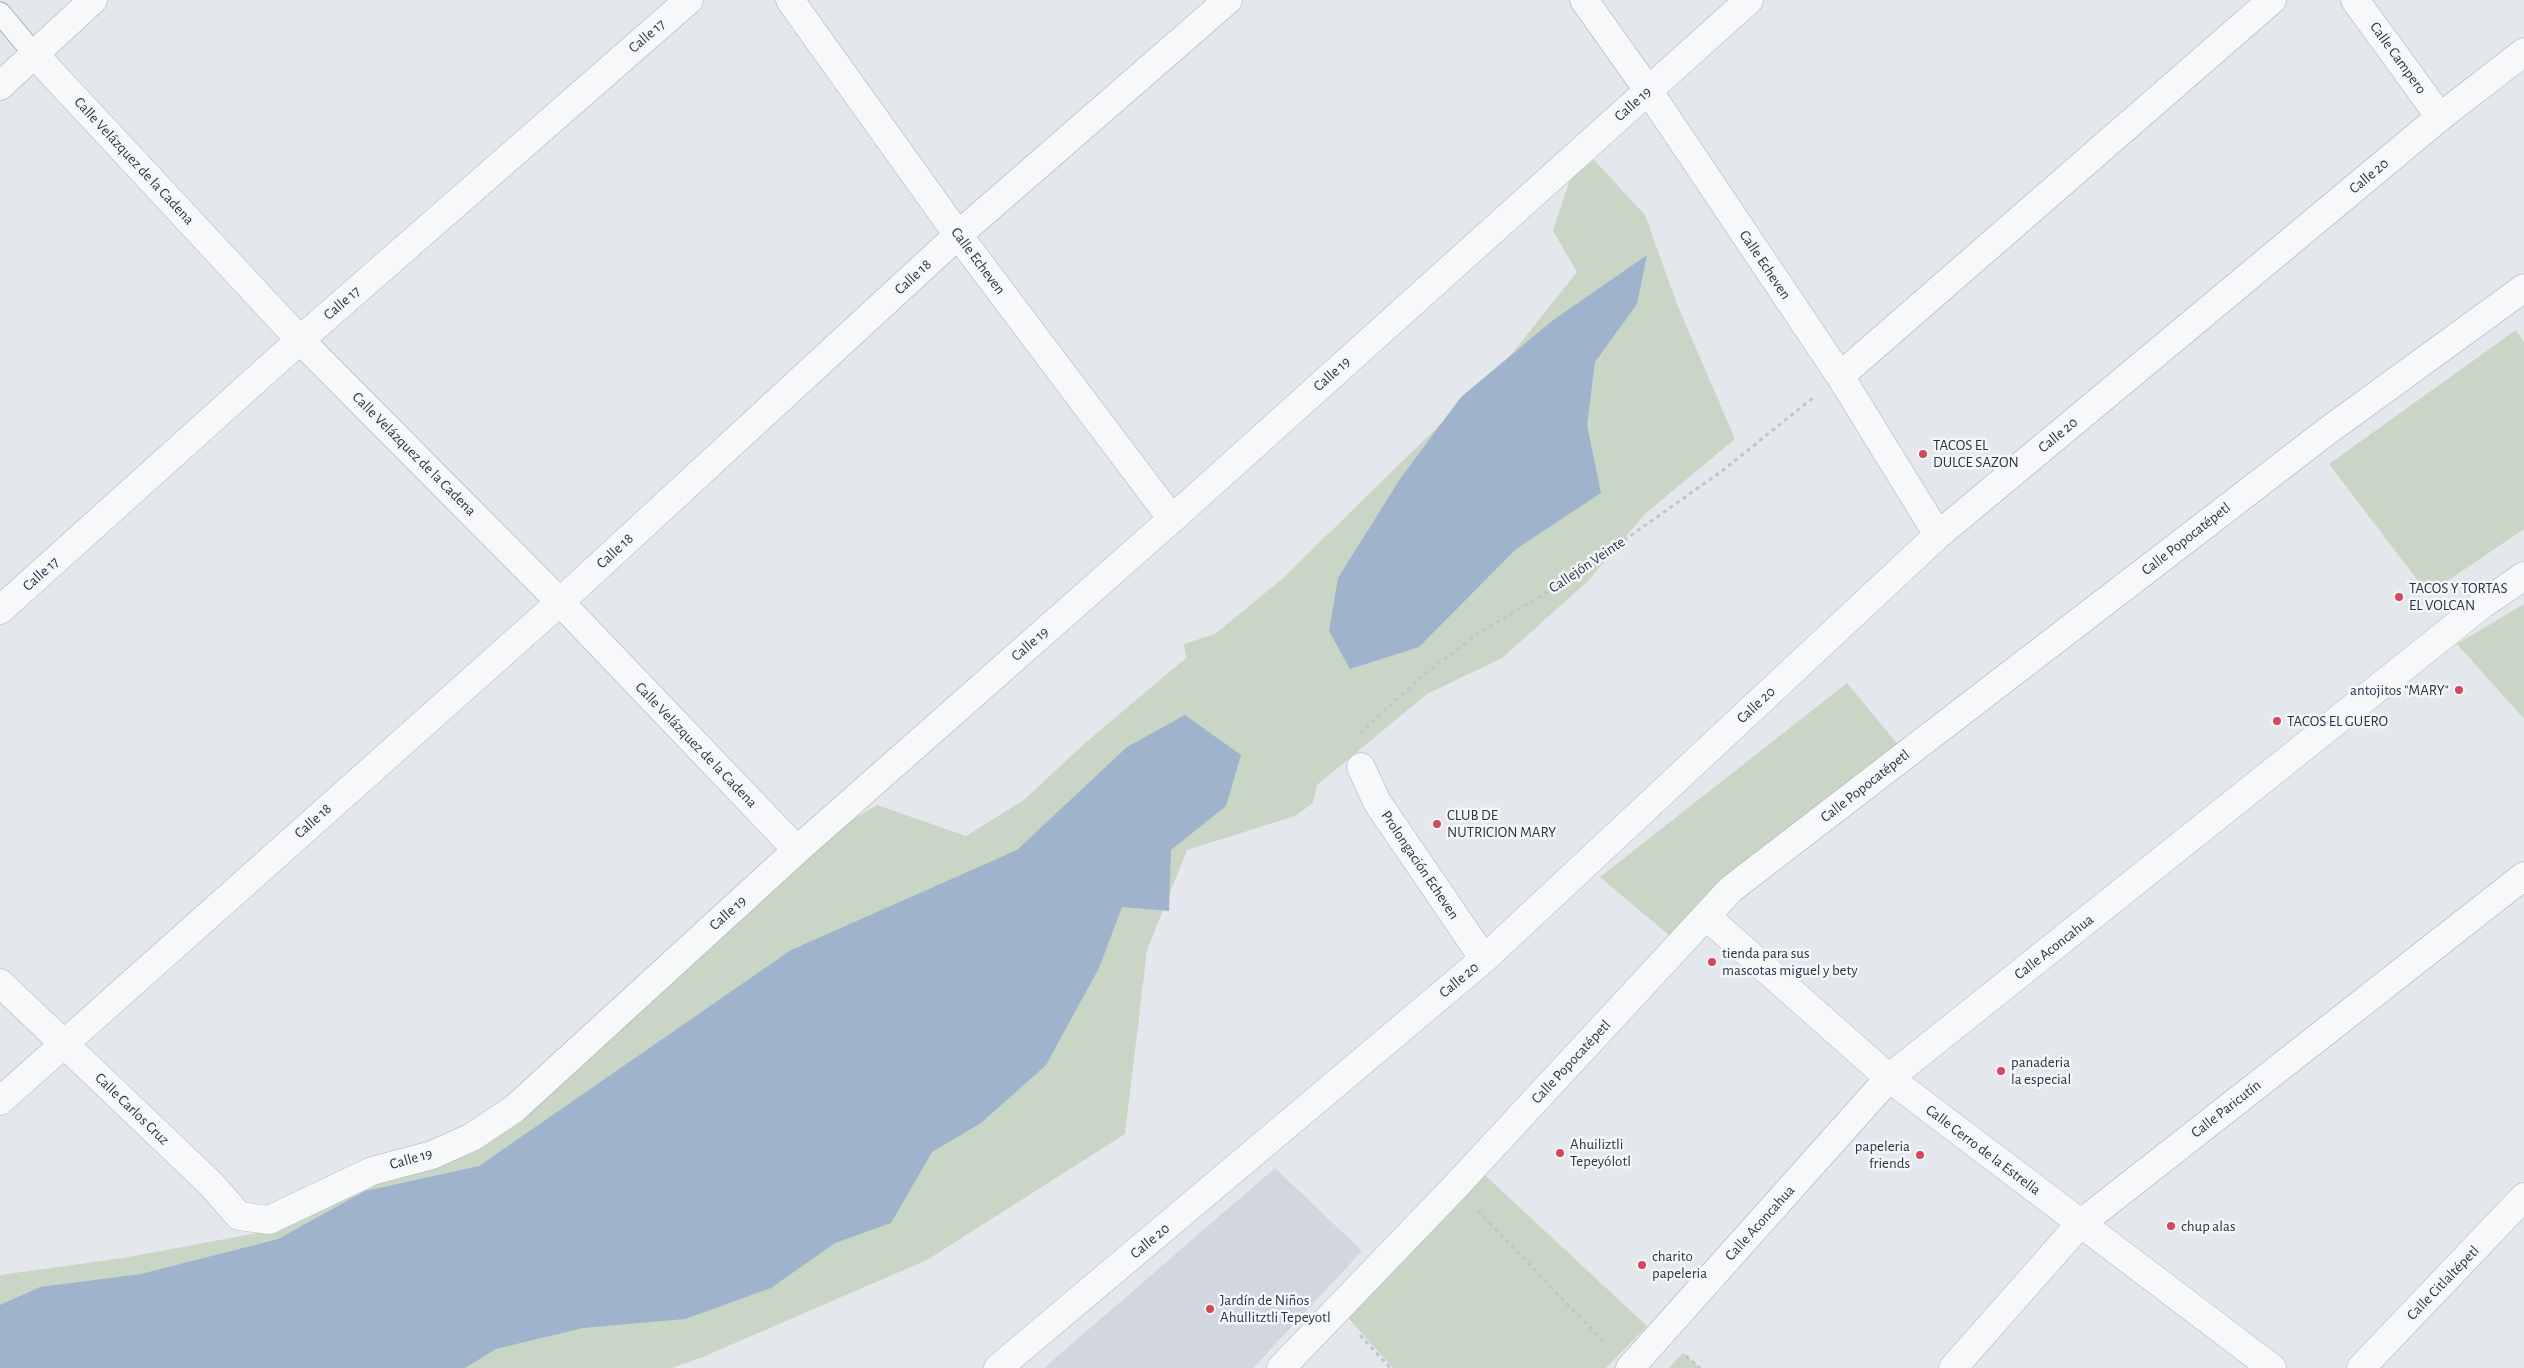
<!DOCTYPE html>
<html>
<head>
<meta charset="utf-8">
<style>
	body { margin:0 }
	canvas { display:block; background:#e4e7ec }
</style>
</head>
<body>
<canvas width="2524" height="1368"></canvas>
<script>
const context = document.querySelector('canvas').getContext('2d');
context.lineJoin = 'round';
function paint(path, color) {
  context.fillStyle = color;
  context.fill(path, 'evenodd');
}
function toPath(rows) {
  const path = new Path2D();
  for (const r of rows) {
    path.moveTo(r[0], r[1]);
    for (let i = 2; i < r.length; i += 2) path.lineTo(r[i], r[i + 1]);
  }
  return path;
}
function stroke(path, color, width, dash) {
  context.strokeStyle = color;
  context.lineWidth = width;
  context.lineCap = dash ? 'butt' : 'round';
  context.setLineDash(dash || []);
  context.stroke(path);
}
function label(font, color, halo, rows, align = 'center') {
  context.font = font + ' "Alegreya Sans",sans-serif';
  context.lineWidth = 5;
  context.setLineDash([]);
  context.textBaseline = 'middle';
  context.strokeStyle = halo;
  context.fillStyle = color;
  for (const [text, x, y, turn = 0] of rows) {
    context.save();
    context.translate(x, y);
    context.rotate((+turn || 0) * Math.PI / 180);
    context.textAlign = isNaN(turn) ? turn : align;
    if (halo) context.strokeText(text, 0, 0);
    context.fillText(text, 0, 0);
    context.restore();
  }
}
paint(toPath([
	[1275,1168,1362,1251,1253,1368,1044,1368]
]), '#d2d6de');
paint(toPath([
	[1594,160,1645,215,1677,304,1735,439,1645,514,1587,582,1502,658,1427,694,1317,785,1313,803,1295,816,1187,850,1147,950,1125,1134,927,1260,705,1356,672,1368,0,1368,0,1275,123,1258,279,1229,525,1116,801,852,877,805,966,836,1024,800,1085,743,1186,658,1184,644,1215,634,1282,579,1510,356,1577,272,1553,231,1570,179],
	[2516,330,2524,342,2524,529,2428,594,2329,464],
	[2524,604,2524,719,2457,644],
	[1847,683,1899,746,1671,937,1600,877],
	[1475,1166,1647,1326,1606,1368,1393,1368,1341,1310],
	[1683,1353,1700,1368,1669,1368]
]), '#c9d6c5');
paint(toPath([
	[1647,255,1637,304,1595,362,1587,425,1601,493,1516,549,1419,647,1350,669,1329,631,1338,578,1400,479,1461,397,1552,321],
	[1185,715,1241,755,1226,806,1171,850,1169,911,1122,907,1099,968,1046,1065,981,1123,932,1152,891,1223,835,1243,771,1288,685,1319,583,1328,496,1349,465,1368,0,1368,0,1305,40,1287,141,1274,278,1239,365,1191,479,1166,791,950,1017,850,1127,747]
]), '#9fb4cc');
const service = toPath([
	[0,13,35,55]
]);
const minor = toPath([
	[790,0,958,235,1172,519],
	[1584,0,1648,90,1840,376,1938,535],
	[2355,0,2440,117],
	[35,55,300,340,560,602,797,850],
	[0,86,93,0],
	[1840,376,2272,0],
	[0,610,300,340,689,0],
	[1361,767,1377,802,1484,959],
	[1706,916,1889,1078,2272,1368],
	[0,983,211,1184,239,1216,269,1220,372,1171,432,1155,472,1137,514,1109,797,850,1172,519,1749,0],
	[0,1101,560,602,958,235,1228,0],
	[998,1368,1484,959,1938,535,2440,117,2524,52],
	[1281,1368,1455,1187,1731,889,2326,432,2524,288],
	[1630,1368,1889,1078,2483,604,2524,576],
	[1953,1368,2080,1224,2524,876],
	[2361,1368,2524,1197]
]);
stroke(service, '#a9aeb7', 23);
stroke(minor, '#a9aeb7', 29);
stroke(toPath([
	[1362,734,1362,731,1420,678,1480,632,1565,582,1722,471,1814,397],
	[1478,1211,1605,1343],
	[1360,1335,1390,1368],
	[1686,1356,1700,1368]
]), '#c2c5cb', 3, [4, 4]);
stroke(service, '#f7f8fa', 21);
stroke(minor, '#f7f8fa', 28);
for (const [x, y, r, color] of [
	[1923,454,5,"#d1495b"],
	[2399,597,5,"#d1495b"],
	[2459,690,5,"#d1495b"],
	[2277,721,5,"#d1495b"],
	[1437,824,5,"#d1495b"],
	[1712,962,5,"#d1495b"],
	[2001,1071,5,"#d1495b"],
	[1560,1153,5,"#d1495b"],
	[1920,1155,5,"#d1495b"],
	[2171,1226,5,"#d1495b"],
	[1642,1265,5,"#d1495b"],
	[1210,1309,5,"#d1495b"]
]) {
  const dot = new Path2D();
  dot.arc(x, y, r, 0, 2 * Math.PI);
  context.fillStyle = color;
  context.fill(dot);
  stroke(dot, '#f4f6f9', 2);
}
label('15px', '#2b3445', '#f4f6f9', [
	["Calle 17",647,36,-41],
	["Calle Campero",2398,58,54],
	["Calle 19",1633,104,-42],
	["Calle Velázquez de la Cadena",134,161,47],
	["Calle 20",2369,176,-40],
	["Calle Echeven",978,261,53],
	["Calle Echeven",1765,265,56],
	["Calle 18",913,277,-43],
	["Calle 17",342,303,-41],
	["Calle 19",1332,374,-42],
	["Calle 20",2058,435,-40],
	["Calle Velázquez de la Cadena",414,454,45],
	["Calle Popocatépetl",2186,539,-38],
	["Calle 18",615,551,-43],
	["Callejón Veinte",1587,565,-34],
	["Calle 17",41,574,-42],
	["Calle 19",1030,644,-41],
	["Calle 20",1756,705,-43],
	["Calle Velázquez de la Cadena",696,745,46],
	["Calle Popocatépetl",1865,786,-38],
	["Calle 18",313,821,-42],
	["Prolongación Echeven",1420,865,56],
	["Calle 19",728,913,-42],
	["Calle Aconcahua",2054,947,-38],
	["Calle 20",1459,980,-40],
	["Calle Popocatépetl",1571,1062,-47],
	["Calle Carlos Cruz",132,1109,44],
	["Calle Paricutín",2226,1109,-38],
	["Calle Cerro de la Estrella",1983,1150,37],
	["Calle 19",411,1159,-16],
	["Calle Aconcahua",1760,1223,-48],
	["Calle 20",1150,1241,-40],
	["Calle Citlaltépetl",2443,1283,-46]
]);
label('15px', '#2b3445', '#f4f6f9', [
	["TACOS EL",1933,445],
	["DULCE SAZON",1933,462],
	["TACOS Y TORTAS",2409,588],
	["EL VOLCAN",2409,605],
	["antojitos \"MARY\"",2449,690,"right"],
	["TACOS EL GUERO",2287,721],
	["CLUB DE",1447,815],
	["NUTRICION MARY",1447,832],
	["tienda para sus",1722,953],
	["mascotas miguel y bety",1722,970],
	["panaderia",2011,1062],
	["la especial",2011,1079],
	["Ahuiliztli",1570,1144],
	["Tepeyólotl",1570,1161],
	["papeleria",1910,1146,"right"],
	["friends",1910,1163,"right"],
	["chup alas",2181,1226],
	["charito",1652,1256],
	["papeleria",1652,1273],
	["Jardín de Niños",1220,1300],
	["Ahullitztli Tepeyotl",1220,1317]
], 'left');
</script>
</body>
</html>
